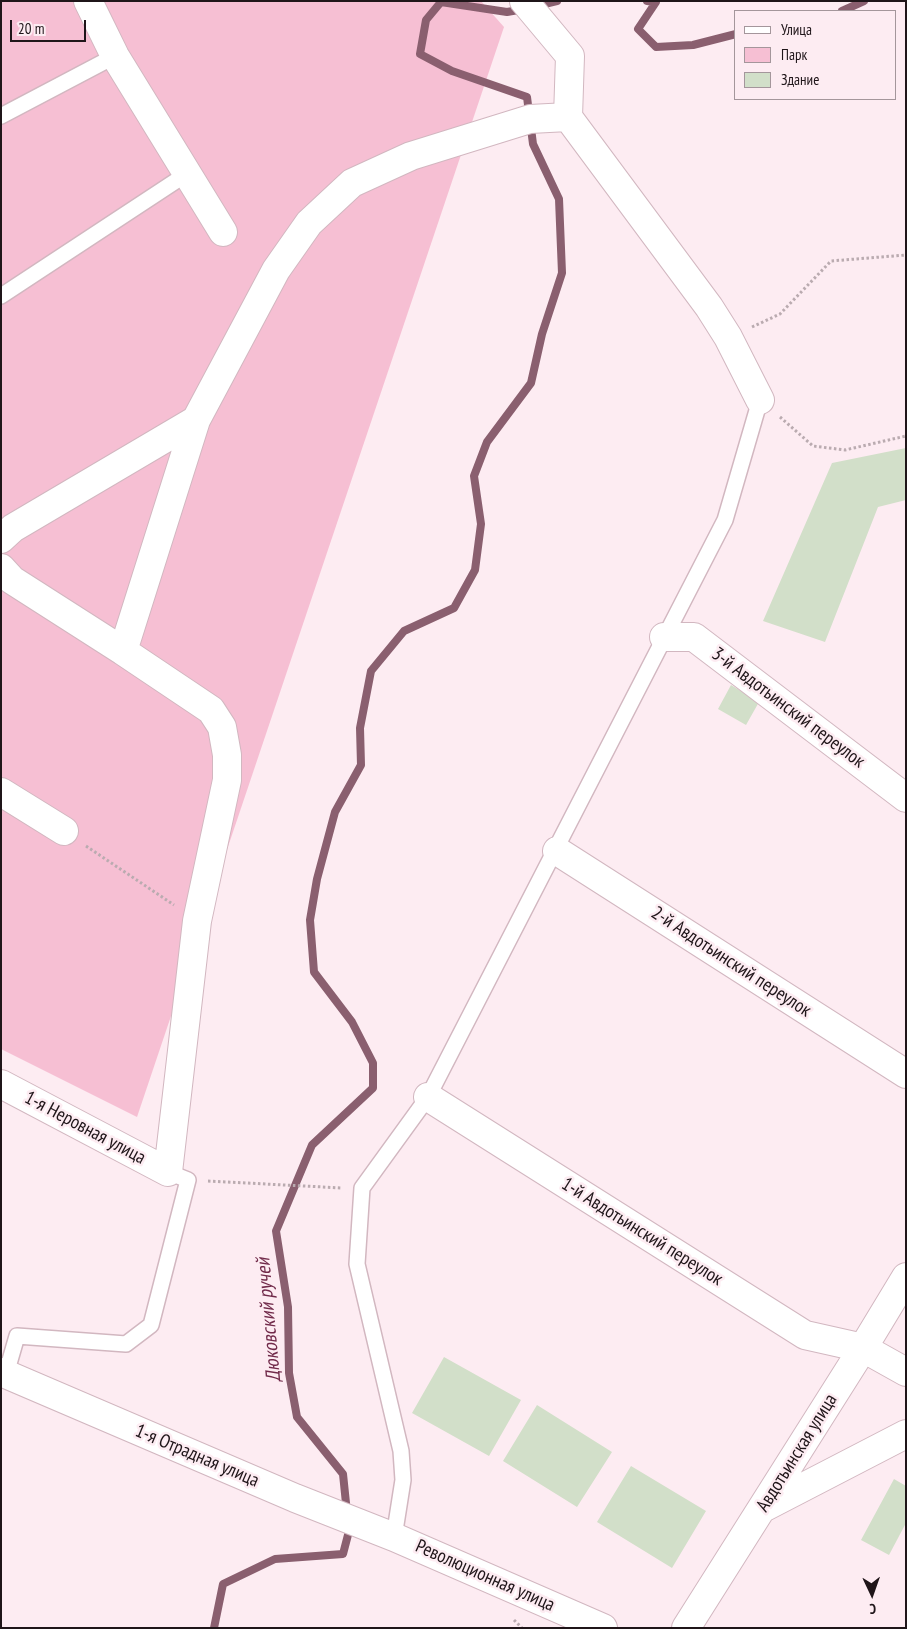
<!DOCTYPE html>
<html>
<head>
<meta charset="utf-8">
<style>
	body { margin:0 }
	#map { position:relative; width:907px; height:1629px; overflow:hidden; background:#fdecf2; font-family:"PT Sans Narrow",sans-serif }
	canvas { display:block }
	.frame { position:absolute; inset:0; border:2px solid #1f1519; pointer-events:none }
	.legend { position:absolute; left:734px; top:10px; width:162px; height:90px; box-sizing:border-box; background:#fdecf2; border:1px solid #a4969b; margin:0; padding:6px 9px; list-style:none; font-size:15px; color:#1f1519 }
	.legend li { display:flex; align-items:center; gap:10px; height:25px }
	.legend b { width:25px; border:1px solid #a4969b }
	.north { position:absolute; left:847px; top:1569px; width:50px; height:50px; -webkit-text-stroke:4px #fdecf2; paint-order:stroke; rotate:177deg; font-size:14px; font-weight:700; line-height:20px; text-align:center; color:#1f1519 }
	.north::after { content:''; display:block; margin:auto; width:18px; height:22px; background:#1f1519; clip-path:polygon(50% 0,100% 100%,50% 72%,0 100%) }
	.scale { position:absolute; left:10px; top:20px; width:76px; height:22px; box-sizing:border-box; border:2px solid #1f1519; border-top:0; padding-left:6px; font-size:15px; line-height:18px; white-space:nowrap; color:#1f1519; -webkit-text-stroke:4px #fdecf2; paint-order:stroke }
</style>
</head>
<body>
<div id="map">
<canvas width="907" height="1629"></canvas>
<div class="frame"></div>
<ul class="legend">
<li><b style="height:6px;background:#fff"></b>Улица</li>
<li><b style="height:14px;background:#f6bfd3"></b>Парк</li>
<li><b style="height:14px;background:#d2dfc9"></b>Здание</li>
</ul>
<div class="north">С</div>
<div class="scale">20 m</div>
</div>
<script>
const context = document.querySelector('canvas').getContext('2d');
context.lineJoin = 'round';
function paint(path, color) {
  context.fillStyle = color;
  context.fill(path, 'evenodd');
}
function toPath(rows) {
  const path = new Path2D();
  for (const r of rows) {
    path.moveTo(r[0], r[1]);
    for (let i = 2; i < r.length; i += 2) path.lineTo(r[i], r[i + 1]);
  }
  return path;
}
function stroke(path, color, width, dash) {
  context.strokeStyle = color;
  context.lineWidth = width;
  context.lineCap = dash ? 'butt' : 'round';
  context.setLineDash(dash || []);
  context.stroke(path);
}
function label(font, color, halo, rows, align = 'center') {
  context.font = font + ' "PT Sans Narrow",sans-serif';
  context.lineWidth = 5;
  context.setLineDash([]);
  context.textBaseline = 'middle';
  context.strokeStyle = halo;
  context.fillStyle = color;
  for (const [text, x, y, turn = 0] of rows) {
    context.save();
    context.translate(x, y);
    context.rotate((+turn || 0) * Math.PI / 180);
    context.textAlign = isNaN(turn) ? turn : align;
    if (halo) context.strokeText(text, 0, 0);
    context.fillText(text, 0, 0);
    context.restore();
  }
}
paint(toPath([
	[1,1,481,1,504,27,137,1117,1,1049]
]), '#f6bfd3');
stroke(toPath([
	[647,1,656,2,638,29,656,47,693,45,736,34],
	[536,6,557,1],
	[842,11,864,1],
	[347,1513,343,1474,297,1417,289,1373,288,1307,276,1231,312,1145,373,1088,373,1063,352,1022,314,972,310,920,317,879,335,812,361,765,360,728,371,671,404,631,454,608,475,570,481,524,474,476,487,442,531,383,542,334,562,273,559,199,533,144,527,97,452,71,420,54,426,20,441,2,507,12,524,9],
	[214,1628,223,1584,275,1559,343,1554,349,1531,349,1525]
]), '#8a5f6f', 8);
paint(toPath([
	[906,448,906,500,878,507,825,642,763,621,832,463],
	[731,685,759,702,746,725,718,709],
	[444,1357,521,1400,489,1456,412,1413],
	[537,1405,612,1452,577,1507,503,1461],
	[631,1466,706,1511,672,1568,597,1522],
	[894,1479,906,1486,906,1523,889,1555,861,1540]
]), '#d2dfc9');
const service = toPath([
	[1,116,115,56],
	[1,296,188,173],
	[6,1374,17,1336,126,1344,151,1325,188,1180,168,1172],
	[394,1537,403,1480,401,1451,357,1264,362,1188,428,1097,725,520,760,400]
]);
const minor = toPath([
	[88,1,115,56,223,232],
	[568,117,709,307,728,337,760,400],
	[1,539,13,528,196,420],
	[1,568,12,580,123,651],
	[664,637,694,637,906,798],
	[1,792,64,831],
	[557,851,906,1074],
	[1,1084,168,1172,197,921,227,780,227,755,222,727,211,710,123,651,196,420,276,270,309,223,352,183,411,156,530,119,568,117,570,56,524,1],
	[428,1097,805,1335,863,1348,906,1372],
	[763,1508,906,1434],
	[686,1628,863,1348,906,1277]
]);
const secondary = toPath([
	[1,1372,295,1498,394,1537,603,1628]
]);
stroke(service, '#d2b7c0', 18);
stroke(minor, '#d2b7c0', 30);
stroke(secondary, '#d2b7c0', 30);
stroke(toPath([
	[752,327,780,314,831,261,906,255],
	[780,417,813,446,845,450,906,436],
	[86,846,174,905],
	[208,1181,342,1188],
	[514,1620,522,1628]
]), '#baabb0', 3, [2.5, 2.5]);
stroke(service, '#fff', 15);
stroke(minor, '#fff', 28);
stroke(secondary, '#fff', 28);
label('19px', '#1f1519', '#fdecf2', [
	["3-й Авдотьинский переулок",788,708,37],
	["2-й Авдотьинский переулок",731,962,33],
	["1-я Неровная улица",85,1128,28],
	["1-й Авдотьинский переулок",642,1232,32],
	["Авдотьинская улица",797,1453,-58],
	["1-я Отрадная улица",197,1456,23],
	["Революционная улица",485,1576,24]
]);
label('italic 20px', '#712a4a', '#fdecf2', [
	["Дюковский ручей",269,1320,-95]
]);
</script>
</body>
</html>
